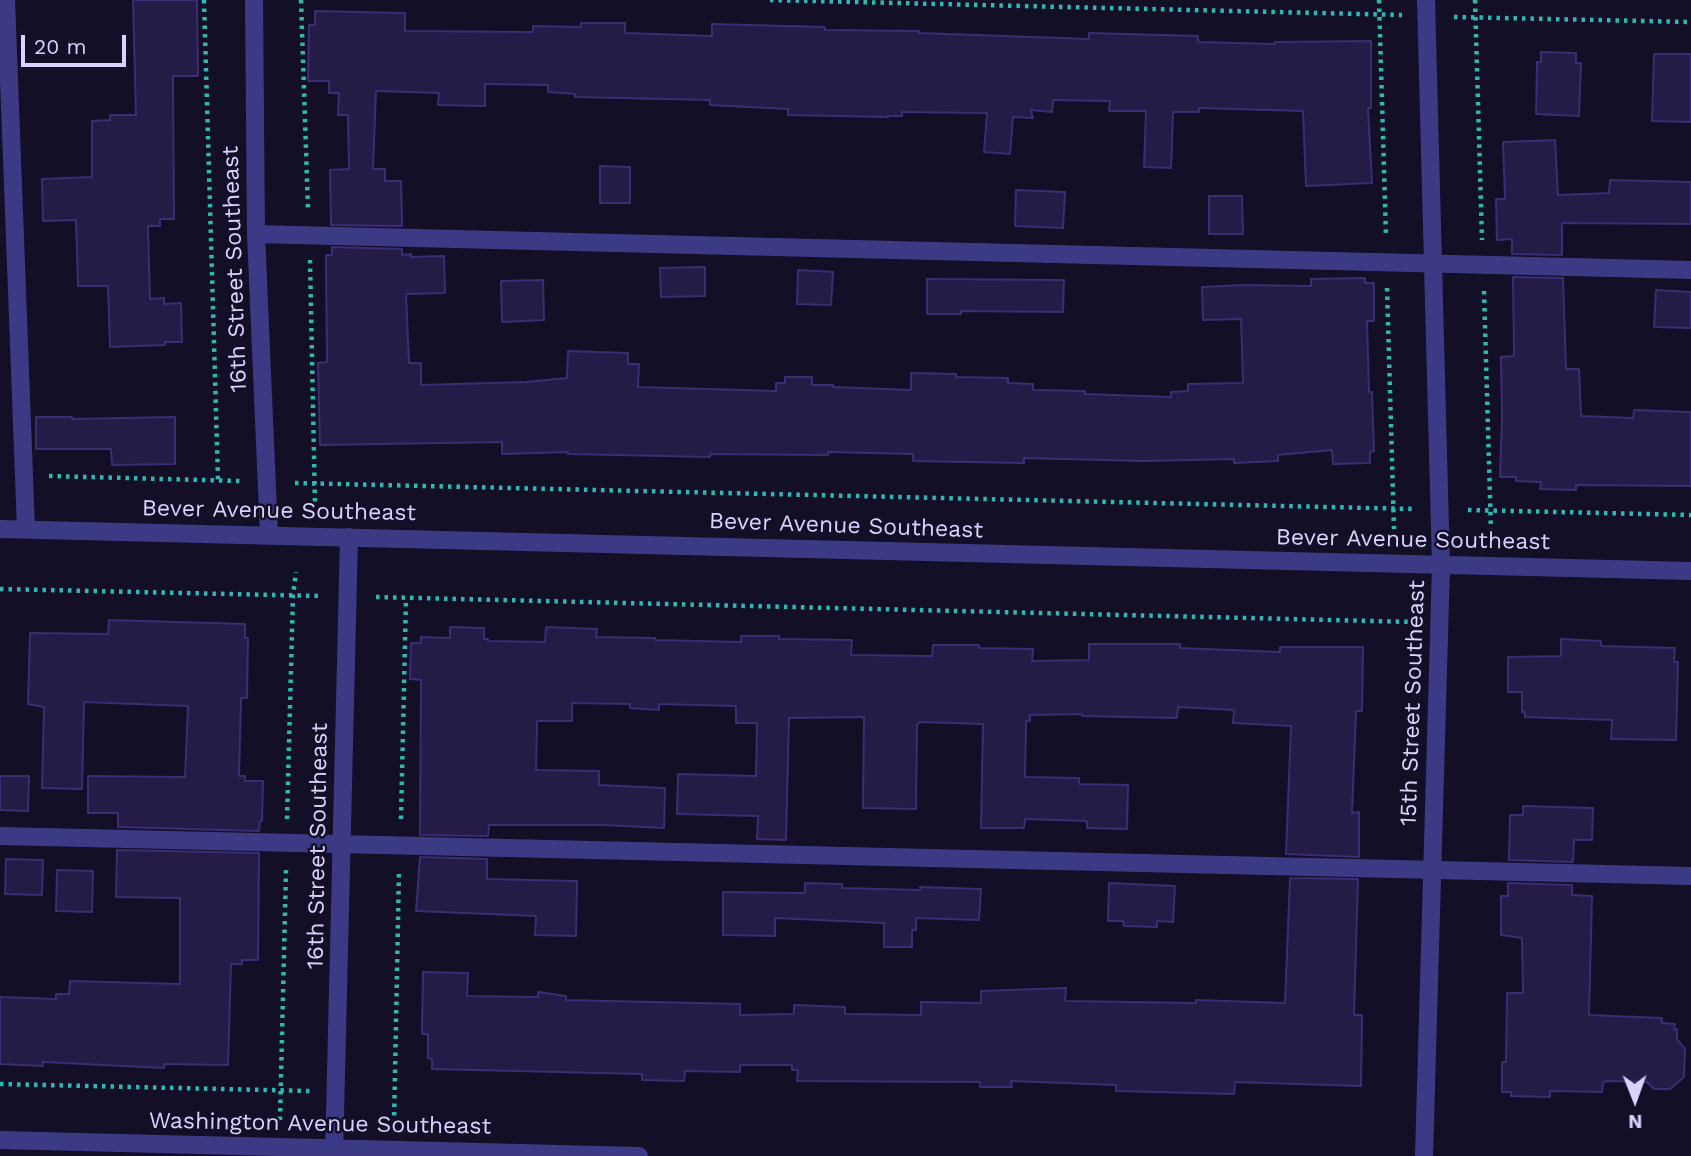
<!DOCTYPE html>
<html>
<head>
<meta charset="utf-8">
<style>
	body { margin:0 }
	#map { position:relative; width:1691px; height:1156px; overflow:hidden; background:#130f26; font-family:"Work Sans",sans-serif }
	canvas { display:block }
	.north { position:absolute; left:1600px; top:1065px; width:70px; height:70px; -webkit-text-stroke:5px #130f26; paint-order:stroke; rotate:179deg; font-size:19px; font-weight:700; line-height:28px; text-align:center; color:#d9d4ff }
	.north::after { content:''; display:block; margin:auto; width:24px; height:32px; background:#d9d4ff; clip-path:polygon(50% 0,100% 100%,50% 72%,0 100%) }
	.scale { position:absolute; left:21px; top:35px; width:105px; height:32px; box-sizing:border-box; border:4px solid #d9d4ff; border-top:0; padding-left:9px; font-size:21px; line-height:24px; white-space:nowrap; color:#d9d4ff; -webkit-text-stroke:5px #130f26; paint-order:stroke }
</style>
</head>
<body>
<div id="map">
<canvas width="1691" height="1156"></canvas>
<div class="north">N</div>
<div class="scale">20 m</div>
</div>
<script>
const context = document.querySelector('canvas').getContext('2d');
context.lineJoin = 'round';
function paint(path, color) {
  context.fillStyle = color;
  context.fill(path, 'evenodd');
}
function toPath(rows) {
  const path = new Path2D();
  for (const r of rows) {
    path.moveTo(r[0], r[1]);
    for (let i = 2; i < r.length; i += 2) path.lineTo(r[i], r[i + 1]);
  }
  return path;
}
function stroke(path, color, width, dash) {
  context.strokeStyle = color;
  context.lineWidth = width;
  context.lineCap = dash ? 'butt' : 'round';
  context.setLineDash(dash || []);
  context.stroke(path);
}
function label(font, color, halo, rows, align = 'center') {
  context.font = font + ' "Work Sans",sans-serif';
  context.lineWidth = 5;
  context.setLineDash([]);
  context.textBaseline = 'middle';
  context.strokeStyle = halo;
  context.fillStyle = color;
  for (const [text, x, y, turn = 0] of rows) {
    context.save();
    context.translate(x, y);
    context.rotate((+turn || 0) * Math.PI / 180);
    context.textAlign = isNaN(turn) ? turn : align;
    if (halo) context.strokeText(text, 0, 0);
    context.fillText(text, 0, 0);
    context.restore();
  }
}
const building = toPath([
	[133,0,197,0,198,76,173,76,174,219,160,219,160,226,148,226,150,299,164,298,164,304,181,303,182,342,165,342,165,345,110,347,108,286,78,286,76,220,43,221,42,179,92,177,92,121,110,120,110,115,136,115,133,0],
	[315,11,405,13,405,31,533,32,533,26,581,27,581,23,625,23,625,33,712,36,712,24,825,27,825,30,919,31,919,33,1089,39,1089,33,1198,36,1198,42,1275,44,1275,42,1371,41,1371,108,1368,108,1372,183,1306,186,1303,111,1199,108,1199,112,1173,112,1171,168,1144,167,1146,111,1109,111,1110,101,1053,100,1052,112,1031,110,1033,118,1013,117,1010,154,984,152,987,113,902,112,902,116,888,116,888,117,788,115,788,109,710,105,710,100,575,97,575,94,548,92,548,85,485,84,485,106,438,105,439,93,376,91,373,169,385,169,385,181,401,181,402,226,331,225,330,170,349,169,348,115,338,115,339,93,329,93,329,81,308,81,309,25,315,25,315,11],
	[1541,52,1576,53,1576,63,1581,63,1579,116,1536,114,1537,62,1541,62,1541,52],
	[1654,54,1691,54,1691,122,1652,121,1654,54],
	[1555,140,1558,195,1609,193,1610,180,1691,182,1691,224,1562,223,1562,255,1512,254,1512,239,1497,240,1496,199,1505,199,1503,142,1555,140],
	[600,166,630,167,630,203,600,203,600,166],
	[1016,190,1065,192,1063,228,1015,226,1016,190],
	[1209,196,1242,196,1243,234,1209,234,1209,196],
	[332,247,402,249,402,255,411,254,411,257,444,256,445,293,406,294,409,363,421,363,421,385,526,382,567,378,568,351,628,353,628,364,639,364,638,387,776,391,776,383,785,383,785,377,812,377,812,385,833,385,833,387,911,390,911,373,956,374,956,377,1008,378,1008,383,1033,384,1033,390,1085,391,1085,394,1171,397,1171,392,1188,391,1188,384,1243,383,1241,319,1203,320,1202,287,1244,285,1311,286,1311,279,1365,278,1365,283,1374,283,1374,321,1367,321,1369,392,1372,392,1374,451,1370,452,1370,463,1333,464,1332,450,1278,455,1278,461,1234,463,1234,459,1143,461,1024,458,1024,463,913,461,913,454,828,452,828,455,710,454,710,457,568,454,568,452,502,454,502,442,320,445,318,363,327,362,326,255,332,255,332,247],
	[705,267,705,296,661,297,660,268,705,267],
	[798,270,833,272,831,305,797,304,798,270],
	[1513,277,1563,278,1566,369,1579,369,1581,416,1633,418,1634,410,1691,412,1691,486,1576,485,1576,490,1540,489,1541,482,1516,481,1516,477,1500,477,1502,418,1501,357,1514,356,1513,277],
	[927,279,1064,280,1063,312,961,311,961,314,927,314,927,279],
	[543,280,544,320,502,322,501,281,543,280],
	[1656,290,1691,292,1691,328,1654,327,1656,290],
	[36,417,72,417,72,419,175,417,175,464,112,465,111,449,36,449,36,417],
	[109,620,245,624,245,638,248,638,247,698,241,698,239,776,245,776,245,781,263,781,262,821,260,821,259,831,118,827,118,813,88,813,88,776,185,777,188,706,84,702,82,789,42,788,44,707,28,704,30,633,108,634,109,620],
	[450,627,484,628,484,639,488,639,488,641,545,642,546,627,597,629,596,637,655,638,655,640,741,642,741,636,779,636,779,639,852,640,851,655,932,656,933,645,979,645,979,648,1033,649,1032,661,1089,660,1089,644,1180,644,1180,648,1280,652,1280,647,1363,647,1362,711,1356,711,1352,813,1359,812,1359,857,1286,854,1291,726,1233,723,1234,710,1178,707,1177,718,1082,716,1082,714,1030,715,1030,721,1026,721,1025,777,1079,778,1079,784,1128,785,1127,829,1087,828,1087,821,1025,819,1024,828,981,828,983,724,920,722,917,725,916,809,863,808,864,717,789,718,786,840,757,839,758,816,677,814,678,774,756,776,757,723,736,723,736,706,659,704,659,710,630,708,630,704,572,703,572,721,537,721,536,770,599,771,599,785,665,788,664,828,604,825,489,825,488,836,420,835,421,680,410,679,411,643,421,643,421,637,450,638,450,627],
	[1561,639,1601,641,1601,646,1675,648,1674,662,1678,662,1676,740,1611,739,1612,720,1525,717,1525,712,1522,712,1522,692,1508,692,1508,657,1561,656,1561,639],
	[0,776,29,776,28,811,0,810,0,776],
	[1523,806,1593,808,1592,840,1574,840,1573,862,1509,860,1510,815,1523,815,1523,806],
	[117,850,259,853,258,960,242,960,242,964,231,964,228,1065,164,1064,164,1068,43,1062,43,1066,0,1064,0,997,56,999,56,994,69,994,70,981,180,984,180,898,116,897,117,850],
	[420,857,487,859,487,879,577,881,576,936,535,935,536,916,416,911,420,857],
	[6,859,43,860,42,895,5,894,6,859],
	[57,870,93,871,92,912,56,911,57,870],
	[1290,878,1358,879,1354,1015,1362,1015,1361,1086,1235,1082,1234,1094,1116,1091,1116,1085,1011,1081,1012,1087,980,1087,980,1082,797,1081,798,1070,792,1070,792,1065,740,1065,740,1072,685,1071,684,1081,642,1080,642,1074,432,1069,432,1059,428,1058,428,1034,422,1034,423,972,468,973,467,996,538,997,538,992,566,996,566,1000,740,1004,740,1015,794,1014,794,1005,845,1007,845,1014,921,1015,921,1002,981,1003,981,991,1066,988,1065,1001,1196,1003,1196,1000,1285,1003,1290,878],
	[805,883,842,884,842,888,920,890,920,887,981,889,979,920,916,918,916,930,912,930,912,947,884,947,884,923,775,918,775,936,723,935,723,892,805,893,805,883],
	[1109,883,1175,886,1173,922,1157,921,1157,927,1124,926,1123,921,1108,921,1109,883],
	[1508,883,1572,885,1572,895,1592,896,1589,1015,1662,1018,1662,1023,1675,1024,1674,1029,1677,1029,1677,1039,1685,1049,1684,1077,1670,1089,1654,1089,1647,1082,1608,1081,1603,1082,1602,1092,1550,1091,1550,1097,1511,1096,1511,1092,1502,1092,1502,1062,1506,1062,1507,993,1523,993,1522,938,1501,935,1501,896,1508,896,1508,883]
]);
paint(building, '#241b47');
stroke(building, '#3b2d73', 2);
stroke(toPath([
	[204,0,218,480],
	[301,0,308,210],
	[770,0,1402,15],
	[1379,0,1386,237],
	[1475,0,1482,240],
	[1454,17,1691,22],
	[310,260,315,504],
	[1387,288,1394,529],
	[1484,291,1491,532],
	[49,476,240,481],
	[295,483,1414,509],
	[1468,510,1691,515],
	[0,589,321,596],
	[376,597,1414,622],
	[287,819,293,595,296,572],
	[401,819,406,598],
	[0,1084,311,1091],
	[280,1120,286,870],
	[394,1124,399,870]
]), '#2fb8b0', 4.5, [3.5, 5]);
stroke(toPath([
	[6,0,26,529],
	[256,234,1691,270],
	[0,836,1691,876]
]), '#3d3a85', 18);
stroke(toPath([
	[254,0,256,234,269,535],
	[0,1140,639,1156],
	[334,1156,349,537]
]), '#3d3a85', 18);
stroke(toPath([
	[0,529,1691,571],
	[1424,1156,1441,566,1426,0]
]), '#3d3a85', 18);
label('23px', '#d9d4ff', '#130f26', [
	["16th Street Southeast",235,269,-92],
	["Bever Avenue Southeast",279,511,1],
	["Bever Avenue Southeast",846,526,2],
	["Bever Avenue Southeast",1413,540,1],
	["15th Street Southeast",1413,703,-88],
	["16th Street Southeast",318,846,-89],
	["Washington Avenue Southeast",320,1124,1]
]);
</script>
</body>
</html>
